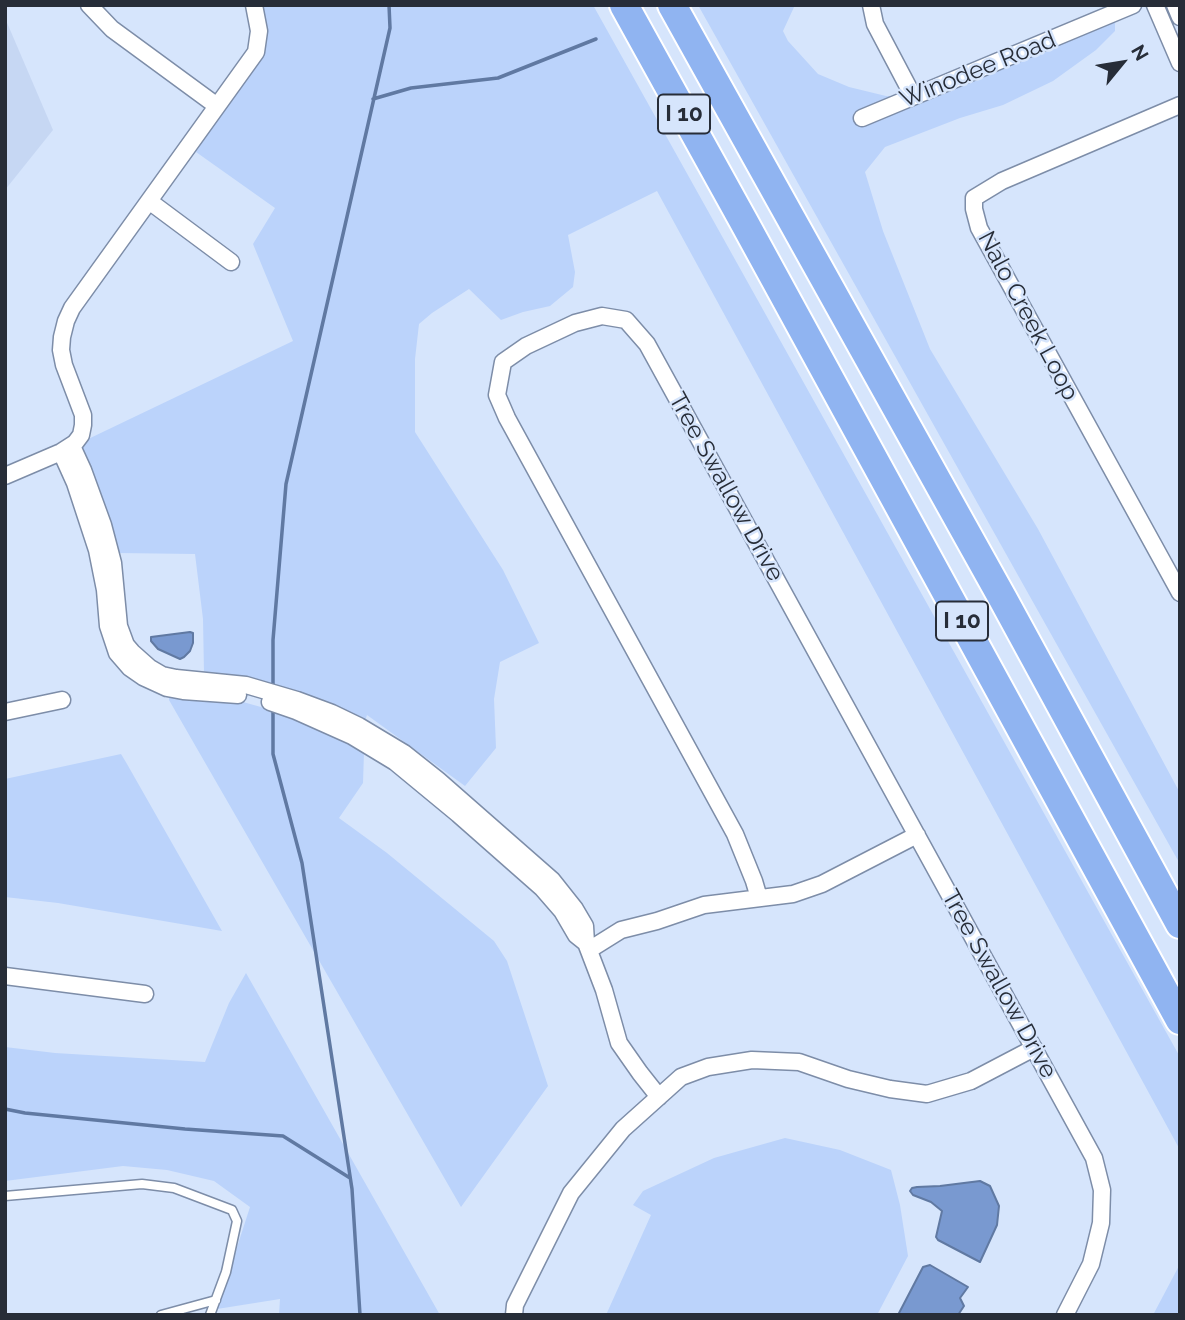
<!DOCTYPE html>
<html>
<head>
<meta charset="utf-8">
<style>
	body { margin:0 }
	#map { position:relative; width:1185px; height:1320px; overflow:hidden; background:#d6e5fc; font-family:Raleway,sans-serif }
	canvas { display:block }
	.frame { position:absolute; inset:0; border:7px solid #272d38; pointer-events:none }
	.north { position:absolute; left:1087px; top:28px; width:70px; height:70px; -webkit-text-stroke:5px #d6e5fc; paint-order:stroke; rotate:60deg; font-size:19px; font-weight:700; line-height:28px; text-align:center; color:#272d38 }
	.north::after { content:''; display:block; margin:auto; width:24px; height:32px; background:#272d38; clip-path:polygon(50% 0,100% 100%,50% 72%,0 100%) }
</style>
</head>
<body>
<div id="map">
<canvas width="1185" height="1320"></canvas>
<div class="frame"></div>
<div class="north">N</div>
</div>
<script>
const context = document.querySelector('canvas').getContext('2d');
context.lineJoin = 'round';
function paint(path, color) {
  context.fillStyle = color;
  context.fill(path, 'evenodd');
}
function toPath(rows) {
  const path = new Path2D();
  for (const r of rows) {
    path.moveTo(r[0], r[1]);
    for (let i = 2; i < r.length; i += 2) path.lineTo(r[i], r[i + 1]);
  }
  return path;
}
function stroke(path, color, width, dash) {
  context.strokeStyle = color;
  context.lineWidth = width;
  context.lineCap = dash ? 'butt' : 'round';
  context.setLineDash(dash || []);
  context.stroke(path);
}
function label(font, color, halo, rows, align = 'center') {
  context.font = font + ' Raleway,sans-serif';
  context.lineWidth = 5;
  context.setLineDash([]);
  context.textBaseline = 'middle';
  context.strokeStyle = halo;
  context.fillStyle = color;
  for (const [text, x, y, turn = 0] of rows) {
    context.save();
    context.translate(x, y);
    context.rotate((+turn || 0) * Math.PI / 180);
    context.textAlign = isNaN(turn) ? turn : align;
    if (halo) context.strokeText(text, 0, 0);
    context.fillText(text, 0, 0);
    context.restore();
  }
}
paint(toPath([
	[5,18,53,130,5,190]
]), '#c6d7f3');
paint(toPath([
	[261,5,593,5,1180,1057,1180,1150,657,191,568,235,575,272,573,287,550,306,523,312,501,320,469,289,432,313,419,324,415,359,415,432,503,570,539,643,500,662,494,699,496,748,465,786,367,715,365,721,294,691,204,673,203,619,195,554,118,553,81,447,84,441,293,341,253,244,275,208,196,152,217,116,262,55],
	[698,5,795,5,783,31,788,41,818,74,849,87,886,96,898,96,853,114,858,127,1115,20,1115,31,1096,50,1053,81,1003,105,960,118,885,147,865,172,883,231,930,349,1038,529,1180,793,1180,864],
	[169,696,243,702,268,709,292,717,348,742,364,752,363,783,339,818,387,853,494,941,507,961,548,1086,461,1207,169,700],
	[121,754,127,764,222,931,58,903,5,897,5,779],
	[246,973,440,1315,279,1315,280,1299,217,1309,250,1207,214,1181,167,1170,123,1166,5,1181,5,1047,55,1053,205,1062,229,1003],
	[785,1138,840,1150,891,1170,900,1205,908,1256,877,1315,606,1315,651,1215,633,1205,643,1191,714,1158],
	[1180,1264,1180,1315,1153,1315]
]), '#bbd3fb');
const water = toPath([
	[190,632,193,633,193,643,190,651,184,657,180,659,158,649,151,641,151,637,190,632],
	[980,1181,990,1186,999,1206,997,1225,980,1262,938,1240,936,1237,942,1211,931,1202,913,1195,910,1191,912,1188,917,1187,940,1186,980,1181],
	[930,1265,968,1287,960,1298,964,1306,958,1315,898,1315,923,1267,930,1265]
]);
paint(water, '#7999d0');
stroke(water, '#6079a2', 2);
stroke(toPath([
	[373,99,411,88,498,78,596,39],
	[273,687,273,640,286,484,390,28,389,5],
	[273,709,273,754,302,863,352,1189,360,1315],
	[5,1109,25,1113,185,1129,283,1136,350,1178]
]), '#6079a2', 3.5);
const service = toPath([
	[5,1196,142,1184,174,1188,232,1210,237,1221,226,1272,210,1315],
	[161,1315,216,1300]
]);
const minor = toPath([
	[89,5,112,29,217,106],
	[871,5,875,24,913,96],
	[1155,5,1180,63],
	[1175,5,1180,17],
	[1180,105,1002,181,974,198,974,209,979,228,1180,593],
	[862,118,1133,5],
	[149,201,231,262],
	[72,446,83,470,103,525,113,563,119,626,126,645,132,652,150,668,162,675,176,678,246,685,297,700,332,713,359,726,404,753,438,780,552,880,575,909,585,926,586,943,604,990,619,1043,640,1073,659,1097],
	[61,452,75,483,97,550,105,590,108,626,117,653,130,668,143,677,167,688,183,691,238,695],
	[5,476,61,452,75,443,81,435,83,425,83,415,64,365,61,350,62,337,66,321,72,308,256,52,259,31,254,5],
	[270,702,296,711,352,736,395,762,458,814,542,888,562,911,576,935,586,943],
	[5,712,62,700],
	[759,898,754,881,735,834,507,418,497,395,503,362,526,346,575,323,602,316,626,320,647,344,1094,1158,1102,1190,1101,1223,1091,1264,1065,1315],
	[589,950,621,930,657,921,704,905,793,894,822,884,917,835],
	[5,976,145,994],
	[514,1315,515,1305,571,1193,623,1129,681,1077,708,1067,752,1060,799,1062,848,1079,890,1089,927,1094,971,1081,1034,1048]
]);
const motorway = toPath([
	[624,5,744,222,1180,1020],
	[672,5,1003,599,1180,924]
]);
stroke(service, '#7d8da8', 11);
stroke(minor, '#7d8da8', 19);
stroke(motorway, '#fff', 32);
stroke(service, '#fff', 8);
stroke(minor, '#fff', 16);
stroke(motorway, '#90b4f1', 28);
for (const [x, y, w] of [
	[684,114,52],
	[962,621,52]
]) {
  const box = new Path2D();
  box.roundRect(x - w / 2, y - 19.5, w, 39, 5);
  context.fillStyle = '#d6e5fc';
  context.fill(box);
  stroke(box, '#272d38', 2);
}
label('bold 23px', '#272d38', null, [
	["I 10",684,114],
	["I 10",962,621]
]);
label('24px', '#272d38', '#d6e5fc', [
	["Winodee Road",978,70,-22],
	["Nalo Creek Loop",1028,316,62],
	["Tree Swallow Drive",726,487,61],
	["Tree Swallow Drive",999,984,61]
]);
</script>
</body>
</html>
